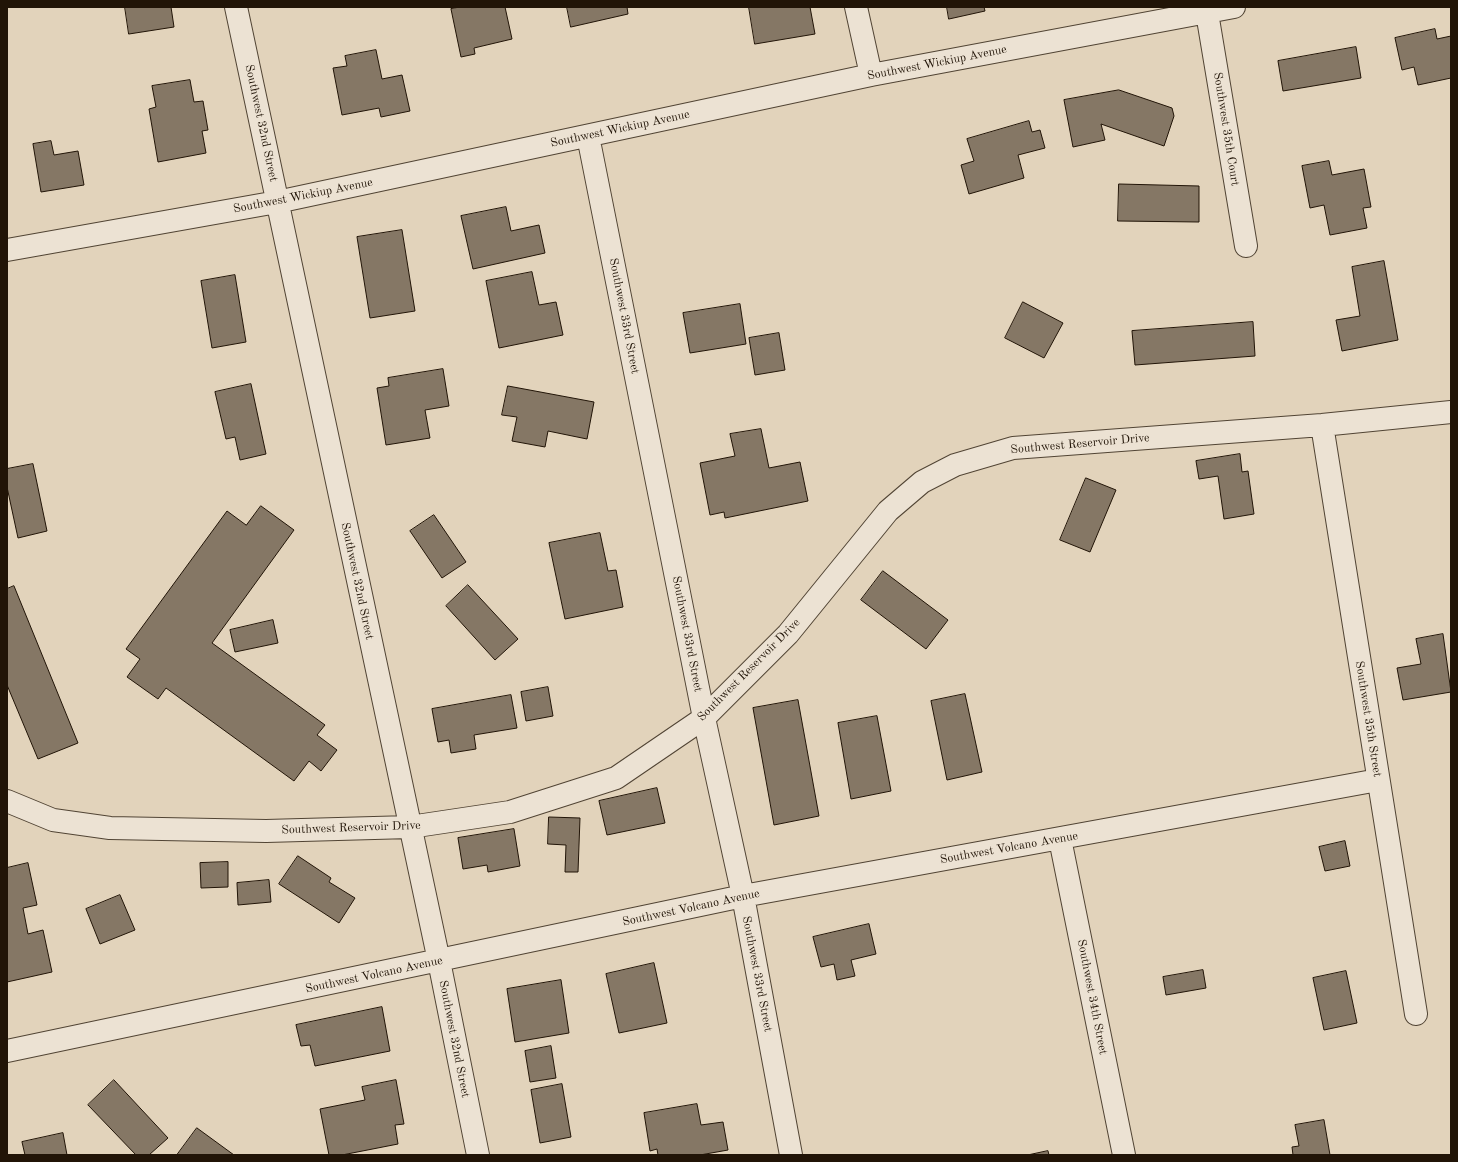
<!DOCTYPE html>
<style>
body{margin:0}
#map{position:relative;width:1458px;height:1162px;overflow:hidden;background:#e2d3bb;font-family:"Old Standard TT",serif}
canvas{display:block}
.frame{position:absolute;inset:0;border:8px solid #211407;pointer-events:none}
</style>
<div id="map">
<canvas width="1458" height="1162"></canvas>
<div class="frame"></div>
</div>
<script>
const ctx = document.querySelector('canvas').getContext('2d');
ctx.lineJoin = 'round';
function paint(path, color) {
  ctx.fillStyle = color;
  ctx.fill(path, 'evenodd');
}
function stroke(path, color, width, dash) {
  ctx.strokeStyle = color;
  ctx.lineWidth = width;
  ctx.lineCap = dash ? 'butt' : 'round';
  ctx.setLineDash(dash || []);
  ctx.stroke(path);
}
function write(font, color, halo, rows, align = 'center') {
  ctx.font = font + ' "Old Standard TT",serif';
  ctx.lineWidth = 4;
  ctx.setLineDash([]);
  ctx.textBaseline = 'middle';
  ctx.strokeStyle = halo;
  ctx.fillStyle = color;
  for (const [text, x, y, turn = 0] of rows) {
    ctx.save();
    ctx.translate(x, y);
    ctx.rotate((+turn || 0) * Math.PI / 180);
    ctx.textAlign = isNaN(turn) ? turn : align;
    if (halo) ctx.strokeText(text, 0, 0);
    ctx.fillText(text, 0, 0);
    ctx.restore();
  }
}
const building = new Path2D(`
 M 125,7 L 171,7 L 174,27 L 129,34 Z
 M 460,7 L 505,7 L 512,39 L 474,48 L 475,54 L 461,57 L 451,9 Z
 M 567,7 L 627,7 L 628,14 L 571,27 Z
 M 749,7 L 810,7 L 815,34 L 755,44 Z
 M 947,7 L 984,7 L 985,11 L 949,19 Z
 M 1435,29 L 1437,39 L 1451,36 L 1451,78 L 1418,85 L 1414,67 L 1402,70 L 1395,38 Z
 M 1356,47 L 1361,78 L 1283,91 L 1278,61 Z
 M 376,50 L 382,79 L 402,75 L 410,111 L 381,117 L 379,108 L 342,115 L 333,68 L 347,66 L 345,56 Z
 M 190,80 L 194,102 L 203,101 L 208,130 L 202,131 L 206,153 L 158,162 L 149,109 L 156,107 L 152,86 Z
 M 1119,90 L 1172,108 L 1174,116 L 1164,146 L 1101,124 L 1105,140 L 1073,147 L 1064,100 Z
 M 1029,121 L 1032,132 L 1040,130 L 1045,148 L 1018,155 L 1024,178 L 969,194 L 961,165 L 974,161 L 967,139 Z
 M 51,141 L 54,155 L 78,151 L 84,185 L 41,192 L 33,144 Z
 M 1329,161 L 1332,175 L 1364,169 L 1371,207 L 1363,208 L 1367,228 L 1330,235 L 1324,205 L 1310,208 L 1302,166 Z
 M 1119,184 L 1199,186 L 1199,222 L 1118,221 Z
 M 506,207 L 511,231 L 539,225 L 545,253 L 473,269 L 461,216 Z
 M 402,230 L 415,311 L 370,318 L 357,237 Z
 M 1384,261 L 1398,340 L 1342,351 L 1336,320 L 1360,316 L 1352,267 Z
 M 532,272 L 539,305 L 556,302 L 563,335 L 499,348 L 486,281 Z
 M 235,275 L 246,342 L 212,348 L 201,281 Z
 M 1023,302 L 1063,323 L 1044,358 L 1005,338 Z
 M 740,304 L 746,344 L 690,353 L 683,313 Z
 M 1253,322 L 1255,356 L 1135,365 L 1132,331 Z
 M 779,333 L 785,370 L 755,375 L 749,338 Z
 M 443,369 L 449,406 L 425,410 L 430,438 L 386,445 L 377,388 L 389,386 L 388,378 Z
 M 251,384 L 266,454 L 240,460 L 235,437 L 226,439 L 215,392 Z
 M 508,386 L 594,402 L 587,439 L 548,431 L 545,447 L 512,441 L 517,417 L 502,415 Z
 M 761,429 L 769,468 L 800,462 L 808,501 L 725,518 L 724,512 L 710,515 L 700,463 L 735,456 L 730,434 Z
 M 1240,454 L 1242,472 L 1248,471 L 1254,514 L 1224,519 L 1218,476 L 1199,479 L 1196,461 Z
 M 33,464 L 47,531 L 18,538 L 7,487 L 7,469 Z
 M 1086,478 L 1116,490 L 1090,552 L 1060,540 Z
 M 261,506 L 294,530 L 212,643 L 325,725 L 317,735 L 337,750 L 321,771 L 309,761 L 294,781 L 166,688 L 158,699 L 127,677 L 140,659 L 126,649 L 227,511 L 246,525 Z
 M 434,515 L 466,562 L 442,578 L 410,531 Z
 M 600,533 L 608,571 L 616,570 L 623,607 L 565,619 L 549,543 Z
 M 883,571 L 948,620 L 926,649 L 861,600 Z
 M 468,585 L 518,639 L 495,660 L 446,606 Z
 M 14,586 L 78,743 L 38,759 L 7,685 L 7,589 Z
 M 273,620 L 278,643 L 235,652 L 230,630 Z
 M 1443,634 L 1451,692 L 1403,700 L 1397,668 L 1421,664 L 1416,639 Z
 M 548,687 L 553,716 L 526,721 L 521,692 Z
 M 965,694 L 982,772 L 947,780 L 931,701 Z
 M 511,695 L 517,728 L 474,735 L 476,749 L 451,753 L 449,740 L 438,742 L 432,709 Z
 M 798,700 L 819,816 L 774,825 L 753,708 Z
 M 877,716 L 891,791 L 851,799 L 838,723 Z
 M 657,788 L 665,823 L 607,835 L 599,801 Z
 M 549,817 L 580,818 L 578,872 L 565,872 L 566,845 L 548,844 Z
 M 514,829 L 520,866 L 488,872 L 487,865 L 463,869 L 458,838 Z
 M 1345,841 L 1350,866 L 1325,871 L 1319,847 Z
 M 298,856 L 331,878 L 329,882 L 355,898 L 339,923 L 279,884 Z
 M 228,862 L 228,887 L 201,888 L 200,863 Z
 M 28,863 L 37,905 L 23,908 L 28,934 L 43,930 L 52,972 L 7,982 L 7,868 Z
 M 269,880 L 271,902 L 238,905 L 237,883 Z
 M 120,895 L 135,930 L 100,944 L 86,909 Z
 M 869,924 L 876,954 L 851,960 L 855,976 L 837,980 L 834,964 L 821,967 L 813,937 Z
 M 654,963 L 667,1023 L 619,1033 L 606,974 Z
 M 1203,970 L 1206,988 L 1166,995 L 1163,977 Z
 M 1346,971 L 1357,1023 L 1324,1030 L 1313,978 Z
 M 561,980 L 569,1033 L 515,1042 L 507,989 Z
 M 382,1007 L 390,1051 L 315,1066 L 310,1045 L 301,1046 L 296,1025 Z
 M 551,1046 L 556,1078 L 530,1082 L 525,1051 Z
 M 114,1080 L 168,1138 L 149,1155 L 136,1155 L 88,1105 Z
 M 396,1080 L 404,1124 L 395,1125 L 398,1144 L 342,1155 L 329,1155 L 320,1109 L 365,1100 L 362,1087 Z
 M 562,1084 L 571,1137 L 540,1143 L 531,1090 Z
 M 697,1104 L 701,1125 L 723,1122 L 728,1150 L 700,1155 L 658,1155 L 657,1149 L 650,1151 L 644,1113 Z
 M 1324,1120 L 1330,1155 L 1293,1155 L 1292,1147 L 1299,1146 L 1295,1125 Z
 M 197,1128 L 234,1155 L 177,1155 Z
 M 63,1133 L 67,1155 L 25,1155 L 22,1142 Z
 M 1048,1151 L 1049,1155 L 1028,1155 Z`);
paint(building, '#857765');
stroke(building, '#211407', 1);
const minor = new Path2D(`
 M 236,7 L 439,961 L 478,1155
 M 856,7 L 871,75
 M 1206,7 L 1246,246
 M 588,136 L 704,718 L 743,896 L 791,1155
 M 7,250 L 277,202 L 871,75 L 1234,7
 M 1322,425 L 1416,1014
 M 7,801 L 53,820 L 110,828 L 266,831 L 410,827 L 510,812 L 616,778 L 704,718 L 788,634 L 888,511 L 922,482 L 955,465 L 1013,448 L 1322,425 L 1451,412
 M 1060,839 L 1124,1155
 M 7,1051 L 743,896 L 1378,780`);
stroke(minor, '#514434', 24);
stroke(minor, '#ece2d3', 22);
write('12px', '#211407', '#ece2d3', [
 ["Southwest Wickiup Avenue",937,63,-11],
 ["Southwest 32nd Street",261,123,78],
 ["Southwest Wickiup Avenue",620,129,-12],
 ["Southwest 35th Court",1226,129,81],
 ["Southwest Wickiup Avenue",303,196,-11],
 ["Southwest 33rd Street",624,316,79],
 ["Southwest Reservoir Drive",1080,444,-5],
 ["Southwest 32nd Street",357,581,78],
 ["Southwest 33rd Street",687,634,79],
 ["Southwest Reservoir Drive",749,670,-45],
 ["Southwest 35th Street",1368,719,81],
 ["Southwest Reservoir Drive",351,828,-2],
 ["Southwest Volcano Avenue",1009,848,-10],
 ["Southwest Volcano Avenue",691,908,-12],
 ["Southwest 33rd Street",757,974,79],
 ["Southwest Volcano Avenue",374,975,-12],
 ["Southwest 34th Street",1092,997,79],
 ["Southwest 32nd Street",454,1039,79]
]);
</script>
